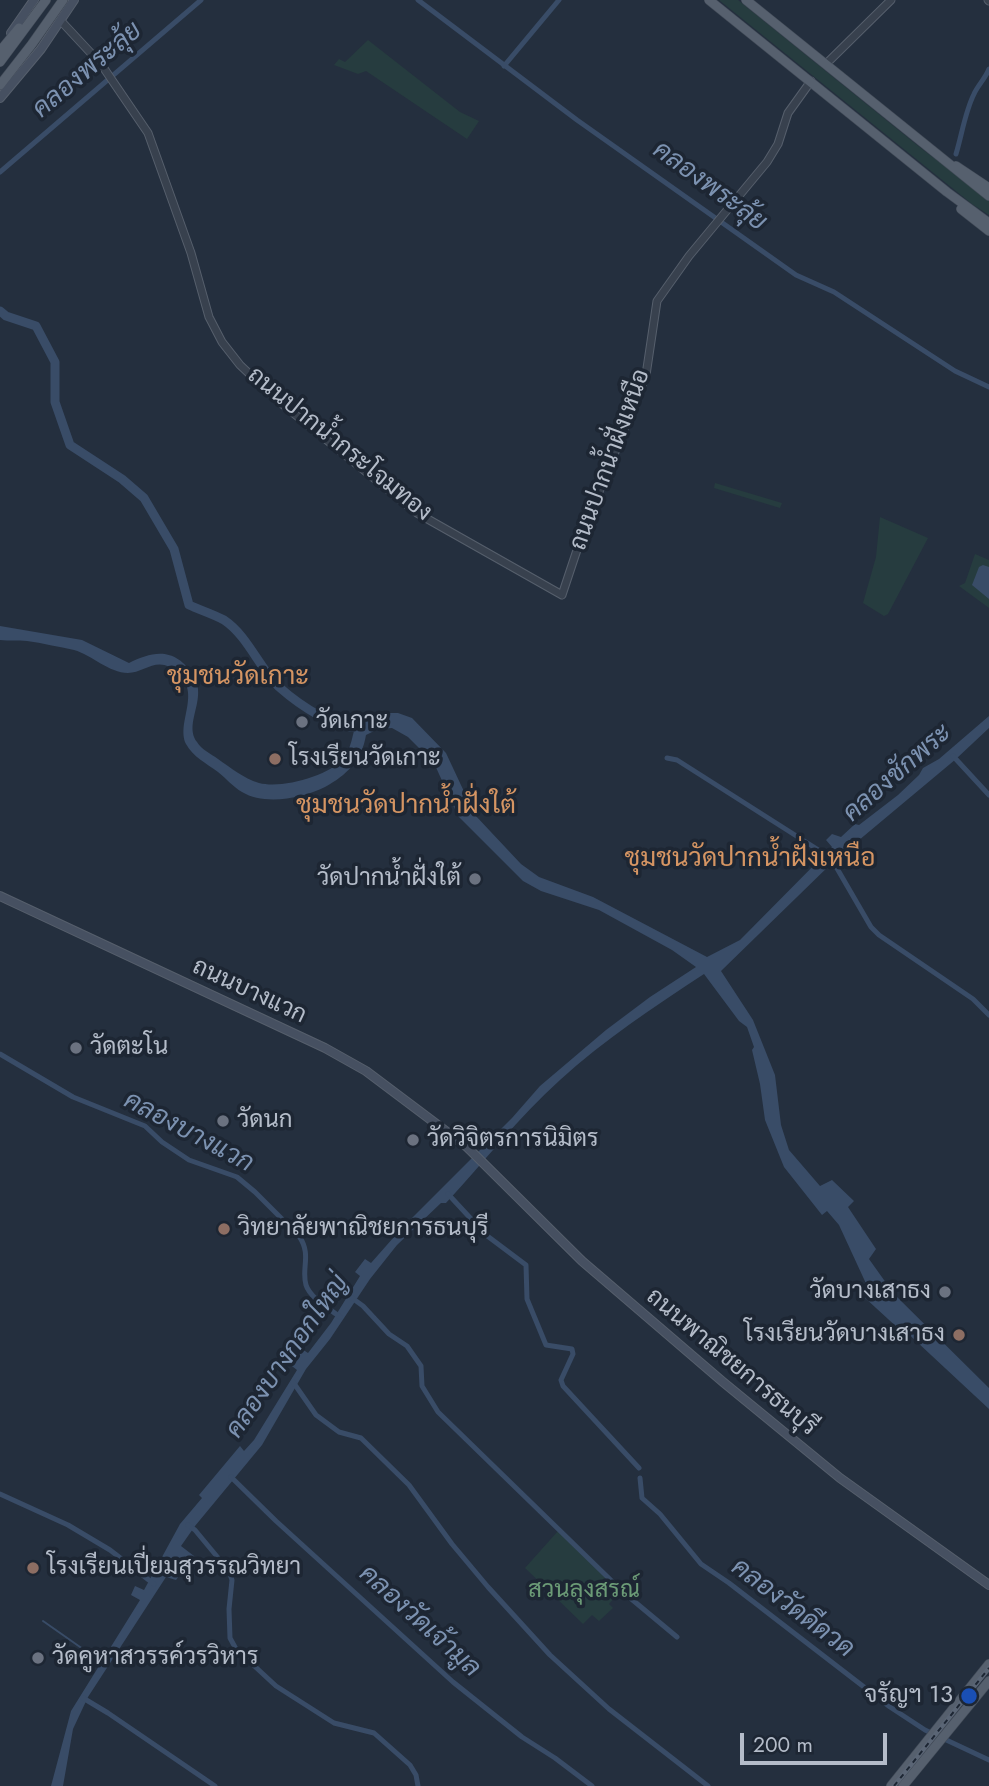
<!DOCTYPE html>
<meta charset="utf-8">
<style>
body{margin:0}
#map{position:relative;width:989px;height:1786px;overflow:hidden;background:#242f3e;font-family:Jost,sans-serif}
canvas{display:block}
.scale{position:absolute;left:740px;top:1733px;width:147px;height:32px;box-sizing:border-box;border:4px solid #b4bcc9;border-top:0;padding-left:9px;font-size:21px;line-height:24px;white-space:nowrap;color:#b4bcc9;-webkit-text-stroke:5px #1d2633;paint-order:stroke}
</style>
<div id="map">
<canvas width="989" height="1786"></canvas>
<div class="scale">200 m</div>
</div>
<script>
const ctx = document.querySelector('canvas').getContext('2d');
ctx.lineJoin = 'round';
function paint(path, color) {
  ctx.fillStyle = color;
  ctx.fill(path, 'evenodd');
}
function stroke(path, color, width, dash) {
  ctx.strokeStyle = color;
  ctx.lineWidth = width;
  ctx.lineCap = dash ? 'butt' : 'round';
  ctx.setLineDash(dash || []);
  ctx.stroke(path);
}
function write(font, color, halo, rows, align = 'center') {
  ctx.font = font + ' Jost,Sarabun,sans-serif';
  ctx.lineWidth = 7;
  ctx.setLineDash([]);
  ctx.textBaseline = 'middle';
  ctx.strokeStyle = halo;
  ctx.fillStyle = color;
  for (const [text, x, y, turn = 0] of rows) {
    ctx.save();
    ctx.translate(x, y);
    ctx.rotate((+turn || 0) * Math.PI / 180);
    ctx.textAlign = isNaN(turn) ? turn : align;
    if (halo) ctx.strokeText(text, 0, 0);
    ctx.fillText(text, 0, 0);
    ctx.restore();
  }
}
paint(new Path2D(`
 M 719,0 L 738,0 L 922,149 L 989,199 L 989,215 L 972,204 Z
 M 368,40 L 460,112 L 479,121 L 467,139 L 366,71 L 358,74 L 334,65 L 339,59 L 345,62 Z
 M 715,483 L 782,503 L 780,508 L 714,488 Z
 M 880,517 L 928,538 L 888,614 L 884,616 L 863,603 L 876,557 Z
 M 975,554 L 989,560 L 989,608 L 959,586 L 965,583 Z
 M 558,1531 L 615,1586 L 611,1591 L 616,1596 L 609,1604 L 613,1608 L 599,1621 L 592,1615 L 583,1624 L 525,1568 Z`), '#263c3f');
paint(new Path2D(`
 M 983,565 L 989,567 L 989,599 L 972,585 L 979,567 Z
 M 0,626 L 82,640 L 129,663 C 148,654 166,648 183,663 C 217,692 181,720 197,742 C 201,749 211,754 218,759 C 231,768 243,778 259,783 C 282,789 329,776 344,758 C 351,749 353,733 356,723 L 383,713 L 398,713 L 412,718 L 446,753 L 475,815 L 521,864 L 539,877 L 593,897 L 707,957 L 740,940 L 832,847 L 826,840 L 832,834 L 841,837 L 855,824 L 859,825 L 898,795 L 919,775 L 923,768 L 939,759 L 989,716 L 989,728 L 956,759 L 834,861 L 721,971 L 753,1020 L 775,1075 L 781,1125 L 789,1150 L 820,1186 L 832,1180 L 854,1201 L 848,1207 L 876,1249 L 869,1259 L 894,1294 L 989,1388 L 989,1409 L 902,1328 L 900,1330 L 864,1297 L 869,1290 L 839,1225 L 827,1211 L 822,1215 L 784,1167 L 765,1120 L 760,1084 L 752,1050 L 754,1047 L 747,1027 L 739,1021 L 704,974 C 654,1007 605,1039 560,1080 C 519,1117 484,1162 446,1203 L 441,1203 L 397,1245 L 370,1279 L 330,1339 L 306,1369 L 262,1445 L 195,1526 L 181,1546 L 194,1556 L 176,1580 L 166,1577 L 88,1697 L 73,1729 L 63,1786 L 51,1786 L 71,1711 L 140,1600 L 131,1595 L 135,1586 L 144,1590 L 180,1524 L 202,1498 L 199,1495 L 240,1446 L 244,1451 L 254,1440 L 297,1370 L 288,1363 L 299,1347 L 308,1353 L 331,1323 L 360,1276 L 355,1272 L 365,1259 L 371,1263 L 401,1229 L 512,1118 L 540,1086 L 606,1030 L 650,997 L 696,967 L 672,950 L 599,910 L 541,891 L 523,881 L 458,816 L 434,763 L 408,737 L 392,728 L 378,729 L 366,735 C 362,760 347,775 325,787 C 303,798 265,806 242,792 C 233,787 226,778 218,772 C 206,763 193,757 186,744 C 175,720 207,688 169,667 C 155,659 142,673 128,673 C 109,673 92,655 74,650 C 59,647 42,643 27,641 C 18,640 9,641 0,640 Z`), '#394c67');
stroke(new Path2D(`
 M 43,1621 L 100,1661`), '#394c67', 2);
stroke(new Path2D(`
 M 418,0 L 577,120 L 796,275 L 834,292 L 955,371 L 989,387
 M 504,66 L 559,0
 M 956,154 C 962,134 965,112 974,94 C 978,85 985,79 989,69
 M 0,172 L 201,0
 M 953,756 L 989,795
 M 667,758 L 677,760 L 831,858 L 871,927 L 879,935 L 973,999 L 989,1015
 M 0,1054 L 73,1097 L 145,1126 L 162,1142 L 189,1160 L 237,1177 L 255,1192 L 299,1236 C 312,1255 301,1268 306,1285 C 310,1298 330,1309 340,1317
 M 448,1194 L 486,1235 L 526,1265 L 527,1299 L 546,1345 L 572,1349 L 573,1354 L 561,1380 L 563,1386 L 639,1468
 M 352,1298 L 363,1306 L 389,1334 L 407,1346 L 421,1366 L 422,1386 L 438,1412 L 623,1592 L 677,1637
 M 293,1382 L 316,1415 L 339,1432 L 361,1438 L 409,1485 L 452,1544 L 488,1587 L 550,1655 L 609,1709 L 708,1786
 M 231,1477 L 276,1521 L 453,1682 L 522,1737 L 555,1758 L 592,1786
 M 640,1478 L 642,1498 L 660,1514 L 701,1564 L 729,1583 L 890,1707 L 925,1730 L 989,1760
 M 0,1494 L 68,1525 L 110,1550 L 154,1584
 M 188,1525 L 195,1530 L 229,1571 L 232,1580 L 229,1609 L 230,1638 L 236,1649 L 276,1686 L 334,1723 L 374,1733 L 410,1765 L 416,1775 L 418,1786
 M 83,1698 L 108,1713 L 215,1786`), '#394c67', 5);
stroke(new Path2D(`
 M 0,311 L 6,316 L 36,326 L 55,362 L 55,402 L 70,445 L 122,479 L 144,498 L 174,549 L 189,605 C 200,610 213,614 224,620 C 248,636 259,668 279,687 C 297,703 341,735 365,726`), '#394c67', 9);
const tertiary = new Path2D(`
 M 988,0 L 989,1
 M 61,21 L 101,64 L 148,133 L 191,253 L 209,317 L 222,342 L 240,365 L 276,399 L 417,513 L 562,595 L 584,529 L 646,375 L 657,301 L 689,256 L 767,162 L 778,144 L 788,113 L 811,81
 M 826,64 L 891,0`);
const secondary = new Path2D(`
 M 11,33 L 34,0
 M 0,98 L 41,49 L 74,0
 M 0,896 L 325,1048 L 366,1071 L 467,1147 L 582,1261 L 723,1382 L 840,1478 L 989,1585`);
const primary = new Path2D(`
 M 709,0 L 947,192 L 989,223
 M 746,0 L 989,196
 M 0,51 L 19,28
 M 0,62 L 46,0
 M 0,85 L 32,44 L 63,0
 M 956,166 L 989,188
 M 961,209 L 989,231
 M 891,1786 L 989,1664
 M 903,1786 L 989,1681`);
stroke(tertiary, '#565f6c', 9);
stroke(secondary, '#565f6c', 10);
stroke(primary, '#414a57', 10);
stroke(tertiary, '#38414e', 7);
stroke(secondary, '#465061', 8);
stroke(primary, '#56606e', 9);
const rail = new Path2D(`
 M 894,1786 L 989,1668`);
stroke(rail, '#5a6575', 4.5);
stroke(rail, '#1d2633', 2, [5]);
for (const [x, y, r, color] of [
 [302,722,7,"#6b7280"],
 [275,759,7,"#8d6e63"],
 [475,879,7,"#6b7280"],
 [76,1048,7,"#6b7280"],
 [223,1121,7,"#6b7280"],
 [413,1140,7,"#6b7280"],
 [224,1229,7,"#8d6e63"],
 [945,1292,7,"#6b7280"],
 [959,1335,7,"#8d6e63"],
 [33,1568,7,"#8d6e63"],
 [38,1658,7,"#6b7280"],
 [969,1696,9,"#1a4fb4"]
]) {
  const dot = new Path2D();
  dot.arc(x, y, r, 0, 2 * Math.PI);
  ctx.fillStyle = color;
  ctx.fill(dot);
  stroke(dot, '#1d2633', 2.5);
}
write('24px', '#b4bcc9', '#1d2633', [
 ["ถนนปากน้ำกระโจมทอง",339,445,39],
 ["ถนนปากน้ำฝั่งเหนือ",611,460,-70],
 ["ถนนบางแวก",249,992,25],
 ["ถนนพาณิชยการธนบุรี",731,1363,40]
]);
write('24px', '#b4bcc9', '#1d2633', [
 ["วัดเกาะ",316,722],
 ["โรงเรียนวัดเกาะ",289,759],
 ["วัดปากน้ำฝั่งใต้",461,879,"right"],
 ["วัดตะโน",90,1048],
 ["วัดนก",237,1121],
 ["วัดวิจิตรการนิมิตร",427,1140],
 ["วิทยาลัยพาณิชยการธนบุรี",238,1229],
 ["วัดบางเสาธง",931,1292,"right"],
 ["โรงเรียนวัดบางเสาธง",945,1335,"right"],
 ["โรงเรียนเปี่ยมสุวรรณวิทยา",47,1568],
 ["วัดคูหาสวรรค์วรวิหาร",52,1658],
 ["จรัญฯ 13",953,1696,"right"]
], 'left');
write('24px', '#6b9a76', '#1d2633', [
 ["สวนลุงสรณ์",584,1591]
]);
write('italic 26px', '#7c92b1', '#1d2633', [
 ["คลองพระลุ้ย",88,71,-40],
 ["คลองพระลุ้ย",709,187,36],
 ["คลองชักพระ",898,774,-41],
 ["คลองบางแวก",188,1133,28],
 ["คลองบางกอกใหญ่",288,1357,-55],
 ["คลองวัดดีดวด",792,1609,37],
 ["คลองวัดเจ้ามูล",419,1622,42]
]);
write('26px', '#d59563', '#1d2633', [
 ["ชุมชนวัดเกาะ",238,678],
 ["ชุมชนวัดปากน้ำฝั่งใต้",406,807],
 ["ชุมชนวัดปากน้ำฝั่งเหนือ",750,860]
]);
</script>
